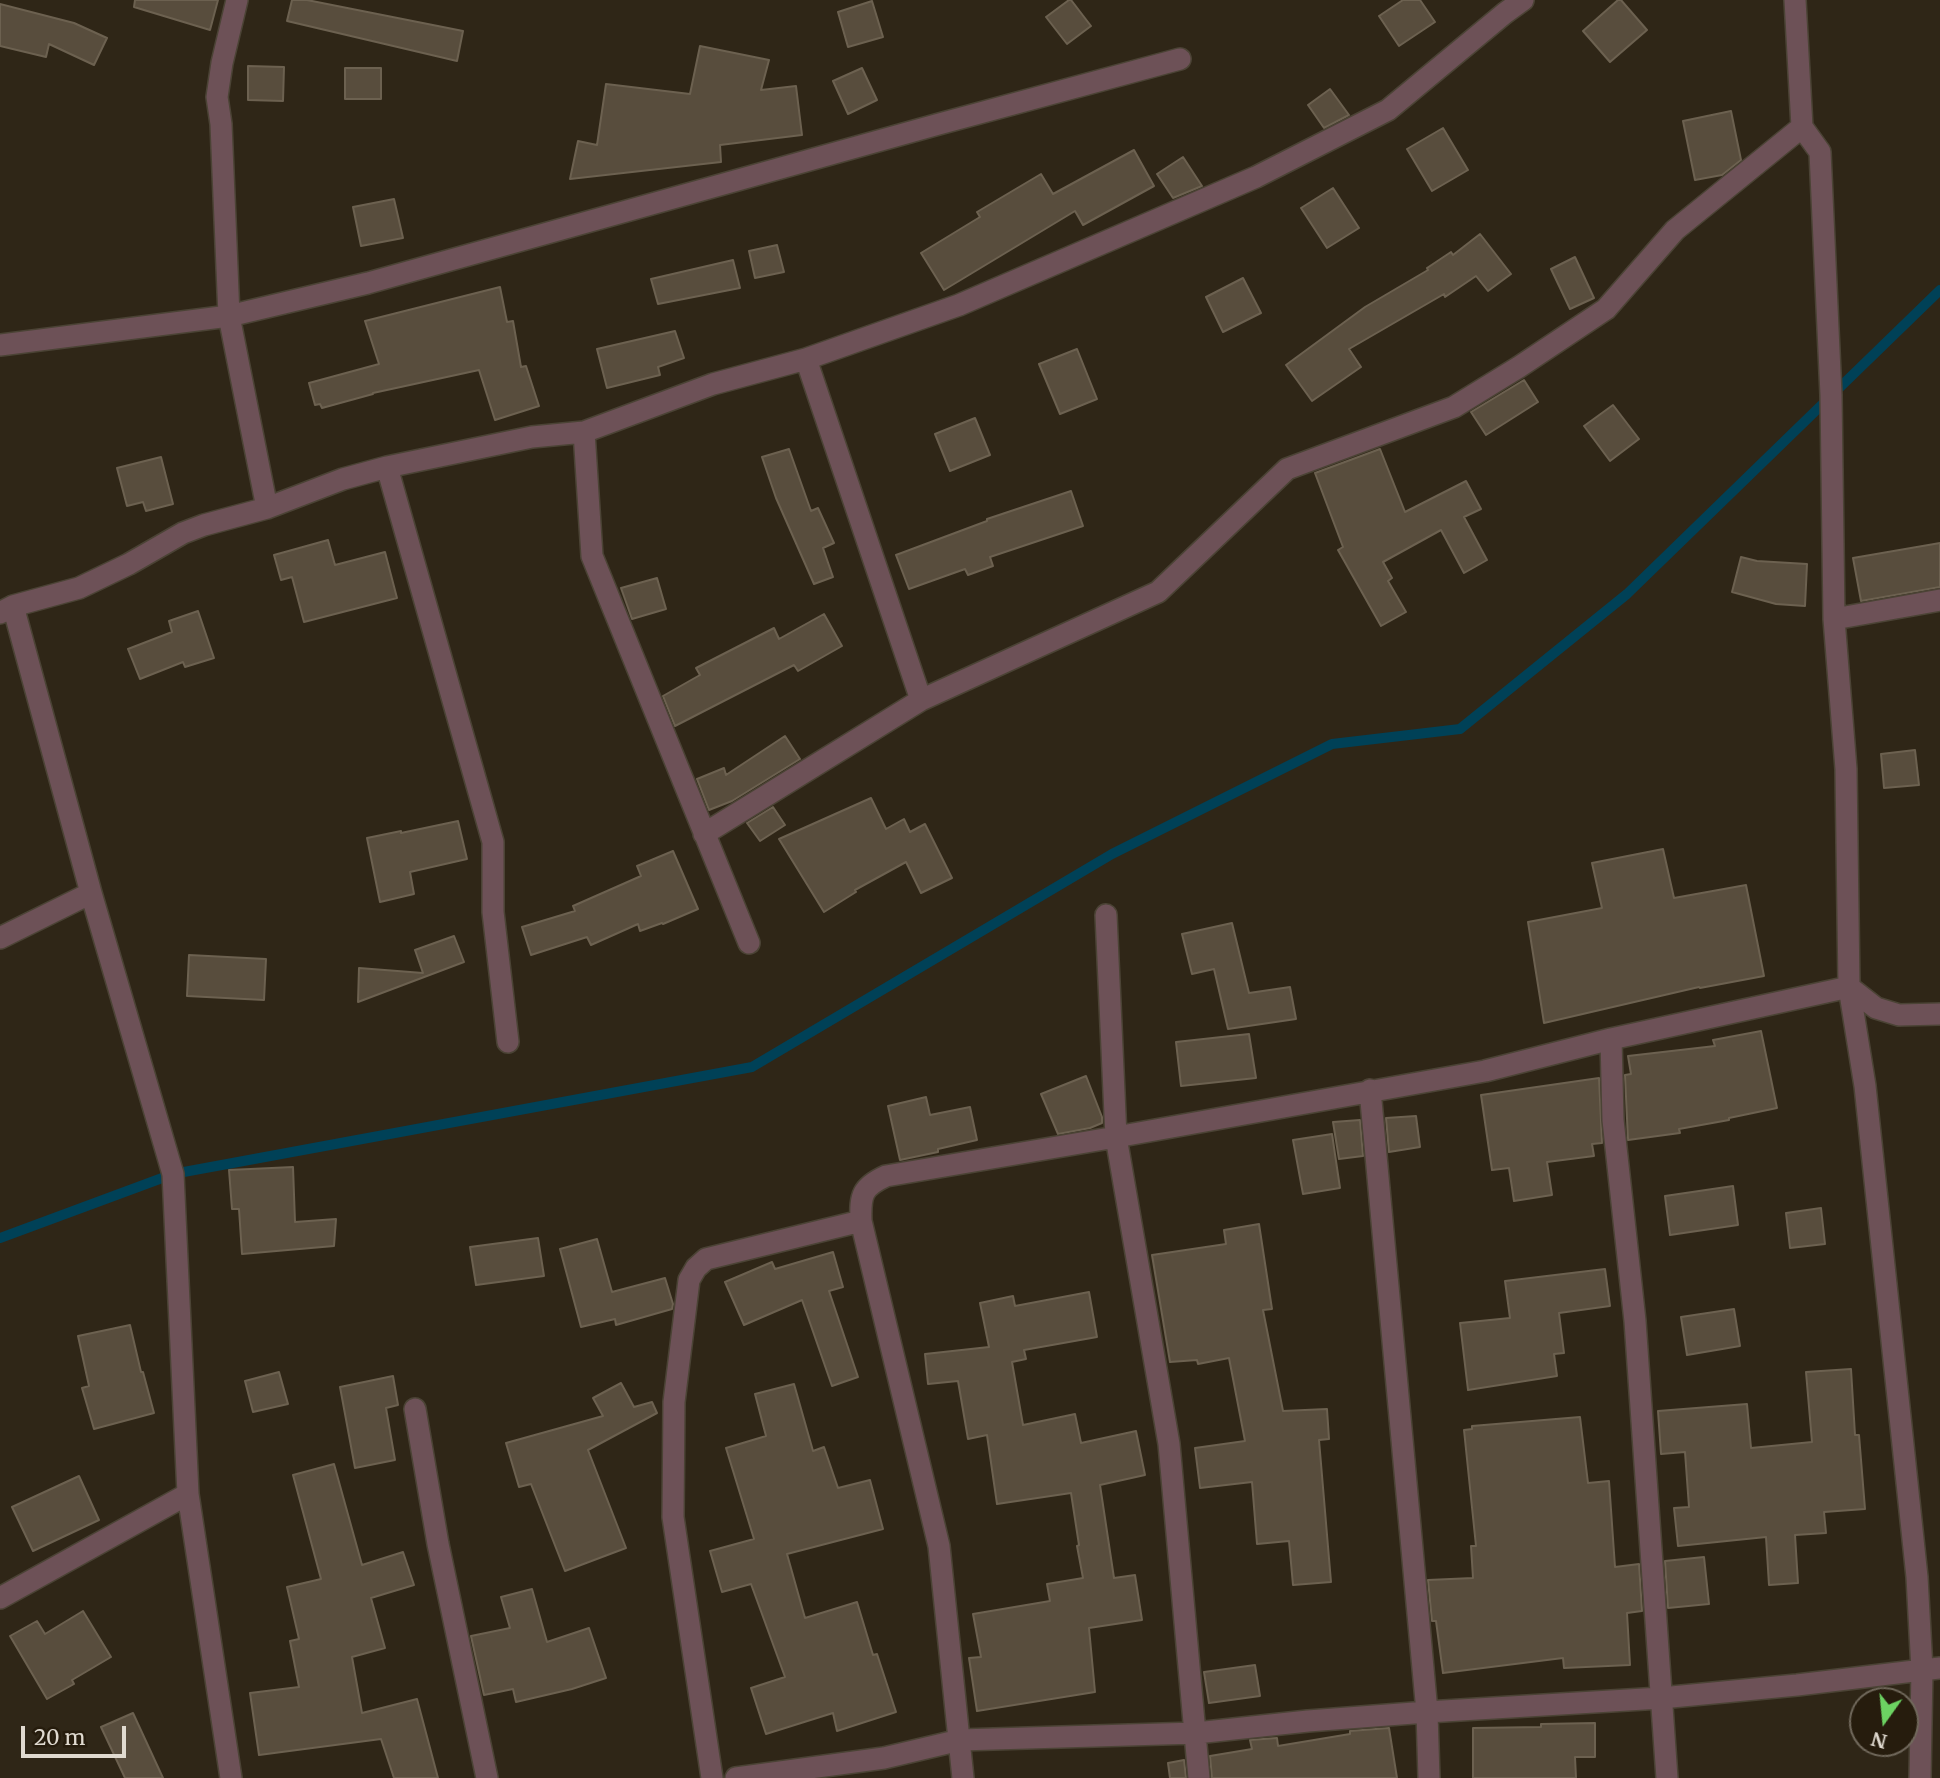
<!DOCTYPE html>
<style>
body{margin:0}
#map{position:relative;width:1940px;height:1778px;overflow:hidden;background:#2f2617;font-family:Merriweather,serif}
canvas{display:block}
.north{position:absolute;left:1849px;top:1687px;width:70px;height:70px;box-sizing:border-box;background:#261c0d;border:2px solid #70685b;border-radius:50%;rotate:195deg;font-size:19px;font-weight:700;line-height:28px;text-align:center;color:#e0dad0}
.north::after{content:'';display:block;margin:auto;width:24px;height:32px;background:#6cd362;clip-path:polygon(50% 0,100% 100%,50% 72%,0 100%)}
.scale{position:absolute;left:21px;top:1726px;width:105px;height:32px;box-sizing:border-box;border:4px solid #e0dad0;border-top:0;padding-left:9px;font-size:21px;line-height:24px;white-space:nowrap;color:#e0dad0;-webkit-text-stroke:5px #261c0d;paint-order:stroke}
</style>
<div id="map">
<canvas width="1940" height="1778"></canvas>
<div class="north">N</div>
<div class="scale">20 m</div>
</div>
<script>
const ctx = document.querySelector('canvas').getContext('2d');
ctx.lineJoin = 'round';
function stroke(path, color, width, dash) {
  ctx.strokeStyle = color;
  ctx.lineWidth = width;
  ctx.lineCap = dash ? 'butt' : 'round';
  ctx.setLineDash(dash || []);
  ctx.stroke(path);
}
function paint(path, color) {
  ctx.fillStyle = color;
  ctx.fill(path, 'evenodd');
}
stroke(new Path2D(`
 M 0,1238 L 173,1174 L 752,1067 L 1112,854 L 1332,744 L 1460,729 L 1627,594 L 1940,290`), '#004157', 10);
const building = new Path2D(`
 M 135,0 L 218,0 L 210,30 L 134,7 Z
 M 292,0 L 307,0 L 463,31 L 457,61 L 287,21 Z
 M 1069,0 L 1071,0 L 1091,26 L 1067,44 L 1046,17 Z
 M 1403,0 L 1420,0 L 1435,22 L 1399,46 L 1379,16 Z
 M 1618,0 L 1621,0 L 1647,30 L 1610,62 L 1583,31 Z
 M 872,1 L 883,37 L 848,47 L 838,12 Z
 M 0,4 L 74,23 L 107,38 L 94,65 L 49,44 L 46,57 L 0,46 Z
 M 700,46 L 769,60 L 761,90 L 796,86 L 802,135 L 720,145 L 721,162 L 570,179 L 578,141 L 597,145 L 606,84 L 690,94 Z
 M 248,66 L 284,67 L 283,101 L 248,100 Z
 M 345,68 L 381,68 L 381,99 L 345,99 Z
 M 862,68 L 877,100 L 848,114 L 833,81 Z
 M 1330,89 L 1349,115 L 1324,128 L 1308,105 Z
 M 1731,111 L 1741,160 L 1722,175 L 1695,180 L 1683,121 Z
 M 1443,128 L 1468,170 L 1432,191 L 1407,149 Z
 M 1134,150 L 1154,186 L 1083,225 L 1075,211 L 944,290 L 921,253 L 980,217 L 977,212 L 1041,174 L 1053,194 Z
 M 1183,157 L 1202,186 L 1173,198 L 1157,174 Z
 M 1333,188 L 1359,228 L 1327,248 L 1301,208 Z
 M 394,199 L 403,238 L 361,246 L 353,207 Z
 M 1480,234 L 1511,274 L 1488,291 L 1476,276 L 1445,297 L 1444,294 L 1349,349 L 1361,367 L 1312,401 L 1286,365 L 1365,307 L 1428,270 L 1427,268 L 1451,252 L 1453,255 Z
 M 777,245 L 784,272 L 755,278 L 749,251 Z
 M 1575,257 L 1594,298 L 1570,309 L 1551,269 Z
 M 733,260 L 740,288 L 658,304 L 651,279 Z
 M 1243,278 L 1261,313 L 1223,332 L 1206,297 Z
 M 500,287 L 507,322 L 513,321 L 521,367 L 526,366 L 539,406 L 495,420 L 479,370 L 373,393 L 373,394 L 322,408 L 320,404 L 315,405 L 309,383 L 379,364 L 365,321 Z
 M 675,331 L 684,358 L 658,367 L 660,375 L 607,388 L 597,349 Z
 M 1077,349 L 1097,399 L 1060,414 L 1039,364 Z
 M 1524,380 L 1538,402 L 1486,435 L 1471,412 Z
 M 1613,405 L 1639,439 L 1610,461 L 1584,426 Z
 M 975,418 L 990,455 L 950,471 L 935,434 Z
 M 789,449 L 811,511 L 818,508 L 834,543 L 823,548 L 833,577 L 814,584 L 776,498 L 762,457 Z
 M 1380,449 L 1405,512 L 1466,481 L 1481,509 L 1464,517 L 1487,560 L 1464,573 L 1441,530 L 1383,562 L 1392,578 L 1388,581 L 1406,612 L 1381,626 L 1338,550 L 1343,547 L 1315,473 Z
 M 161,457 L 173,504 L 146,511 L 143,502 L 127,506 L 117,468 Z
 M 1071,491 L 1083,526 L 990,557 L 993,566 L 968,575 L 965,569 L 909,589 L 896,555 L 987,521 L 987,519 Z
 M 328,540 L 335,565 L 385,552 L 397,598 L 304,622 L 292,577 L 281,580 L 274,555 Z
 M 1940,543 L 1940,587 L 1861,601 L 1853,558 Z
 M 1741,557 L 1757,561 L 1807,564 L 1805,606 L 1776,604 L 1732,592 Z
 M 657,578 L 666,609 L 632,619 L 621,588 Z
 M 198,611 L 214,658 L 185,667 L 183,662 L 140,679 L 128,649 L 172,632 L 169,621 Z
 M 824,614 L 842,646 L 798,671 L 794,665 L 675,726 L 663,696 L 700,675 L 696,668 L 774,628 L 779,639 Z
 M 785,736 L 800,759 L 732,801 L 709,810 L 697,779 L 724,768 L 726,775 Z
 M 1915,750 L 1919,785 L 1884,788 L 1881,754 Z
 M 871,798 L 886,829 L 904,819 L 910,832 L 925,824 L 952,878 L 921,893 L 906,862 L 855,890 L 856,892 L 824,912 L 779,839 Z
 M 773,807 L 785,825 L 760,841 L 747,823 Z
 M 458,821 L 467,859 L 410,872 L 414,894 L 380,902 L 367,838 L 401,831 L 401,833 Z
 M 1663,849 L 1674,898 L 1746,885 L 1764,976 L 1700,988 L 1699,987 L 1544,1023 L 1528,922 L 1602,908 L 1592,863 Z
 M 673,851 L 698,909 L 663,924 L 662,923 L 640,931 L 638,924 L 591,945 L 587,937 L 531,955 L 522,927 L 575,911 L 573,906 L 641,876 L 637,866 Z
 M 1232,923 L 1249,993 L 1290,987 L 1296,1019 L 1228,1029 L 1214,969 L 1192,974 L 1182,934 Z
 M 454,936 L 464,962 L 358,1002 L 359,968 L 423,973 L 415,950 Z
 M 189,955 L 266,959 L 264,1000 L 187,996 Z
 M 1761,1031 L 1777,1108 L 1729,1118 L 1729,1120 L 1679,1129 L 1680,1133 L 1628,1140 L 1625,1075 L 1631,1074 L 1628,1056 L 1715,1046 L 1713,1040 Z
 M 1249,1034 L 1256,1078 L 1181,1086 L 1176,1042 Z
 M 1086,1076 L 1102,1117 L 1102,1123 L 1090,1128 L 1058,1134 L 1041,1094 Z
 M 1599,1078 L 1602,1143 L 1592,1144 L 1594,1156 L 1547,1162 L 1552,1195 L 1514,1201 L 1509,1168 L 1492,1170 L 1481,1095 Z
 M 926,1097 L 930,1115 L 970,1107 L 977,1140 L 938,1149 L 938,1152 L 900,1160 L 888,1106 Z
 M 1416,1116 L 1420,1147 L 1389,1152 L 1386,1118 Z
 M 1360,1120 L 1363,1156 L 1339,1159 L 1333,1122 Z
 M 1332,1134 L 1340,1188 L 1303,1194 L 1293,1140 Z
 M 293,1167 L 295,1222 L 336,1219 L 334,1246 L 242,1254 L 239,1209 L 232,1209 L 229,1170 Z
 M 1733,1186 L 1738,1225 L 1670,1235 L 1665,1196 Z
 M 1821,1208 L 1825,1244 L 1790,1248 L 1786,1213 Z
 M 1259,1224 L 1272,1309 L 1263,1310 L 1283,1411 L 1327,1409 L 1329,1439 L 1319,1440 L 1331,1582 L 1293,1585 L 1289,1541 L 1257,1544 L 1252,1482 L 1200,1488 L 1195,1448 L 1245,1441 L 1229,1358 L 1198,1364 L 1197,1360 L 1170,1362 L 1152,1255 L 1226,1244 L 1224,1230 Z
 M 538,1238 L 544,1276 L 476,1285 L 470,1247 Z
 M 597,1239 L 612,1292 L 665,1278 L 673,1304 L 672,1309 L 616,1325 L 615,1319 L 581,1327 L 560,1249 Z
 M 833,1252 L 843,1287 L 829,1291 L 858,1377 L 832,1386 L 802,1300 L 744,1325 L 725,1282 L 772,1262 L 775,1269 Z
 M 1605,1269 L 1610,1306 L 1559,1313 L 1564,1353 L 1554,1354 L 1557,1376 L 1468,1390 L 1460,1323 L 1510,1318 L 1505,1281 Z
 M 1089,1292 L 1097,1337 L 1024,1350 L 1026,1359 L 1012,1362 L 1023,1425 L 1075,1414 L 1081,1443 L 1136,1431 L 1145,1475 L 1100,1485 L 1114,1578 L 1135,1575 L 1142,1620 L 1089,1628 L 1095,1692 L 977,1711 L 969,1658 L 981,1657 L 973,1614 L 1050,1601 L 1047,1584 L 1083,1578 L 1077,1546 L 1079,1545 L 1071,1493 L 997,1504 L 987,1435 L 968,1439 L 958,1381 L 928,1384 L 925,1354 L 989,1347 L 980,1303 L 1013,1296 L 1015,1306 Z
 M 1734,1309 L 1740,1346 L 1687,1355 L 1681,1317 Z
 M 130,1325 L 141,1372 L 143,1372 L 154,1413 L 94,1429 L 82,1388 L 89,1386 L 78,1336 Z
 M 1851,1369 L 1855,1435 L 1859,1435 L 1865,1509 L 1824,1512 L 1826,1533 L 1795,1535 L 1798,1583 L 1769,1585 L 1766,1537 L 1678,1546 L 1674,1508 L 1689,1507 L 1685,1452 L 1661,1454 L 1658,1411 L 1747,1404 L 1751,1448 L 1812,1442 L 1806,1372 Z
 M 279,1372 L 288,1404 L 253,1412 L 245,1381 Z
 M 393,1376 L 398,1405 L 386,1408 L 395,1460 L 355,1468 L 340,1387 Z
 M 621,1383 L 634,1407 L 652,1402 L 657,1413 L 588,1450 L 626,1548 L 565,1571 L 531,1484 L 519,1487 L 506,1443 L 603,1416 L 593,1398 Z
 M 794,1384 L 813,1451 L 824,1447 L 838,1488 L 870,1480 L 883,1529 L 787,1554 L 805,1618 L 857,1602 L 873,1655 L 877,1654 L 896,1712 L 837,1731 L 833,1713 L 766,1734 L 751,1688 L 785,1677 L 751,1584 L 722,1592 L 710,1551 L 754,1539 L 726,1448 L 766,1436 L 755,1394 Z
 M 1580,1417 L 1588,1483 L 1609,1481 L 1615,1567 L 1639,1564 L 1642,1611 L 1627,1613 L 1630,1665 L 1564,1668 L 1563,1658 L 1443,1673 L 1436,1621 L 1432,1621 L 1428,1580 L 1473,1578 L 1471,1546 L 1476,1546 L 1464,1430 L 1472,1429 L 1472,1426 Z
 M 334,1464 L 362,1565 L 403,1552 L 414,1585 L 371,1598 L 385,1648 L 352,1657 L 362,1713 L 417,1699 L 438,1778 L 394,1778 L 381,1739 L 259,1755 L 250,1693 L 299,1687 L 290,1641 L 299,1639 L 287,1587 L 321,1579 L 293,1475 Z
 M 79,1476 L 99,1520 L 33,1551 L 12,1507 Z
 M 1704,1557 L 1709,1604 L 1668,1608 L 1665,1561 Z
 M 532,1589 L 547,1642 L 589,1628 L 606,1678 L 572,1689 L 516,1702 L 513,1689 L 484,1695 L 471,1636 L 510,1628 L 501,1597 Z
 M 83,1611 L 111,1657 L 72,1680 L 74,1684 L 47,1699 L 10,1636 L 37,1621 L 45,1634 Z
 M 1255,1665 L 1260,1696 L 1209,1703 L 1204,1672 Z
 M 133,1713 L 163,1778 L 125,1778 L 101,1727 Z
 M 1595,1723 L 1595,1757 L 1575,1757 L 1576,1778 L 1473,1778 L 1473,1728 L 1541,1727 L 1541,1724 Z
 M 1389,1728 L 1397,1778 L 1212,1778 L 1210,1756 L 1252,1749 L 1250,1740 L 1277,1738 L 1278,1746 L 1350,1734 L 1350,1731 Z
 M 1184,1760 L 1186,1778 L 1170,1778 L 1168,1763 Z`);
paint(building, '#584d3d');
stroke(building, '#6c6150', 2);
const street = new Path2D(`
 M 237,0 L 222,63 L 217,97 L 221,124 L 229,316 L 267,508
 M 1795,0 L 1802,127 L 1820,152 L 1831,395 L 1834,619 L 1846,769 L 1849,987 L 1865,1086 L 1917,1577 L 1922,1670 L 1920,1778
 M 0,345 L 229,316 L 368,283 L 939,124 L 1180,59
 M 806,359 L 921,700
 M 584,432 L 592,556 L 749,943
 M 387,467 L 493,842 L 493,912 L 508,1042
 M 13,606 L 91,893 L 173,1174 L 188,1494 L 231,1778
 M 0,613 L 13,606 L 79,588 L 129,564 L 183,533 L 204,525 L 267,508 L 343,479 L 387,467 L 532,437 L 584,432 L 713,384 L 806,359 L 959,305 L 1256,177 L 1388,110 L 1505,13 L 1523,0
 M 1834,619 L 1940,600
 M 704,834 L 921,700 L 1158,592 L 1287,469 L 1454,407 L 1519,367 L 1606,309 L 1675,230 L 1802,127
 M 1106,915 L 1116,1137 L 1169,1444 L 1199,1778
 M 0,938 L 91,893
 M 1611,1039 L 1613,1120 L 1635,1321 L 1667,1778
 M 1370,1090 L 1427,1712 L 1429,1778
 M 415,1409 L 438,1544 L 487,1778
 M 0,1598 L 188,1494
 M 712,1778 L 673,1517 L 674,1402 L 689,1280 L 696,1268 L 706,1259 L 861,1221
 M 736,1778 L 884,1758 L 960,1740 L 1196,1733 L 1308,1721 L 1427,1712 L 1661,1698 L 1797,1685 L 1940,1668
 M 963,1778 L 939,1546 L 861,1221 C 860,1195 862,1187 886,1176 L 1116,1137 L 1485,1071 L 1611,1039 L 1849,987 L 1876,1008 L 1899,1015 L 1940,1014`);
stroke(street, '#4b4335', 24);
stroke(street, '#6d5157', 21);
</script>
